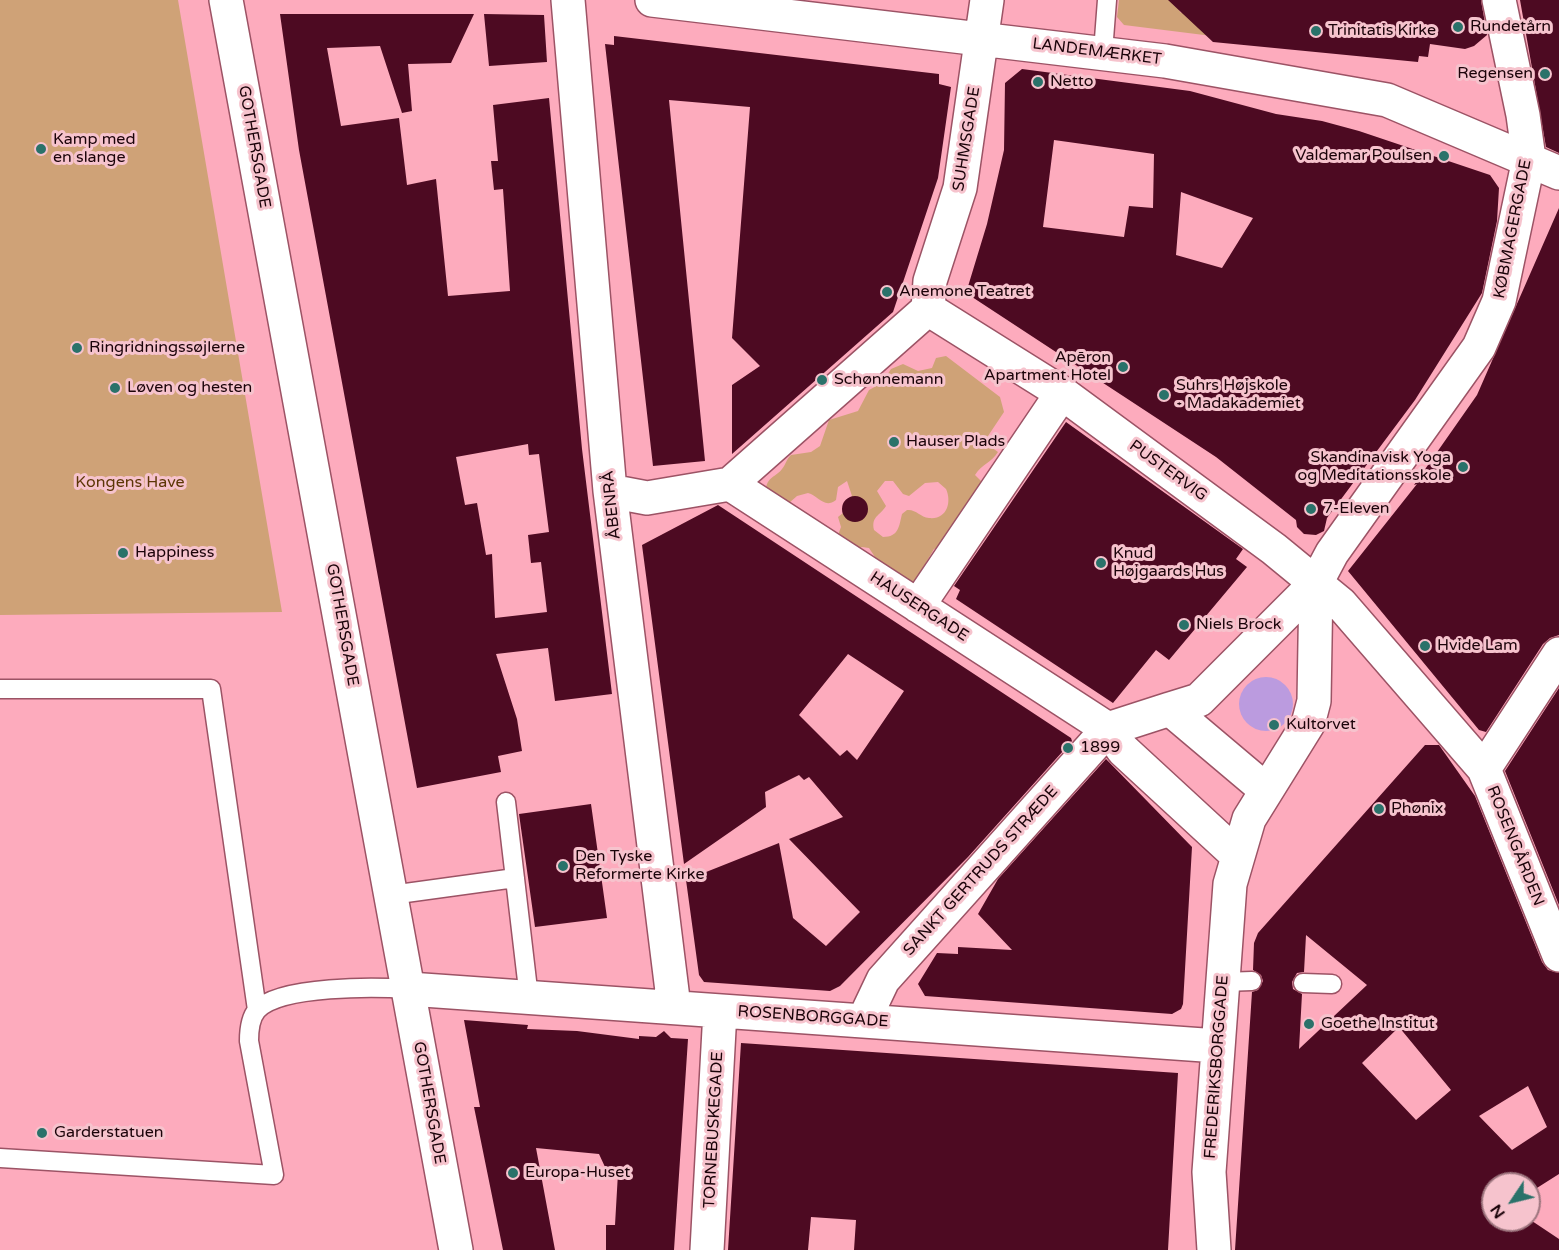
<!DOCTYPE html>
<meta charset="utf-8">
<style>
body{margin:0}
#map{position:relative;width:1559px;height:1250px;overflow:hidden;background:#fdabbd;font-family:"Varela Round",sans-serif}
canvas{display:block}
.north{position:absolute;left:1481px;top:1172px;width:60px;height:60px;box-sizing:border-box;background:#f6c3cd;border:2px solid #9e767f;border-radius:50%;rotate:235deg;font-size:16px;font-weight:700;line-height:24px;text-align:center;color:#1b0309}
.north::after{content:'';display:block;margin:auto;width:21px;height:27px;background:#2a726a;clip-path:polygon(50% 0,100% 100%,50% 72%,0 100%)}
</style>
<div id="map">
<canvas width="1559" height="1250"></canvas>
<div class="north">N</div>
</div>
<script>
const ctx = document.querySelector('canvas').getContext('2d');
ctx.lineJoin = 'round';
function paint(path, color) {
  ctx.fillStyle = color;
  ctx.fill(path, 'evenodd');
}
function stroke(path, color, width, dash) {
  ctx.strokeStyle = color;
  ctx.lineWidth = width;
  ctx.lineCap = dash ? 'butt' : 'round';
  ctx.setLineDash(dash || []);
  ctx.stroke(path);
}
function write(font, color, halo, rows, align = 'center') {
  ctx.font = font + ' "Varela Round",sans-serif';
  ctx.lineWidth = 6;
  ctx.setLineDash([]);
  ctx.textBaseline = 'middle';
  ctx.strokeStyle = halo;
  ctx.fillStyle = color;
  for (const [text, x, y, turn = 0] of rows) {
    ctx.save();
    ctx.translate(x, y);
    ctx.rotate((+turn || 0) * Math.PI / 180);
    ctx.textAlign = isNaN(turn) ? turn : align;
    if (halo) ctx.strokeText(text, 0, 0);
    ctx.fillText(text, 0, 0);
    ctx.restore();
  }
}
paint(new Path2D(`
 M 0,0 L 178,0 L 282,612 L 0,615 Z
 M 1119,0 L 1184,0 L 1179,5 L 1179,10 L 1181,13 L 1185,9 L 1212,36 L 1124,25 L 1117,17 Z
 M 946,356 L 1000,397 L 1004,412 L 984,442 L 998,452 C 991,463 982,464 975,475 L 983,483 L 943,546 L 934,549 L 914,583 C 900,579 896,567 881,566 L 869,548 L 862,547 L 855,550 L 838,535 L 841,527 L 838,517 L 843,513 L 845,501 L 852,496 L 847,481 L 838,487 L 836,500 C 824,509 819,496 808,493 L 797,496 L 789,503 L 766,489 C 767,477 776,477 782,469 C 786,464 786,460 791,455 L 811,452 L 820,446 L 829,420 L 858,411 L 869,390 L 882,383 L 891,369 L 903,364 L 918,371 L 932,368 L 936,358 ZM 885,481 L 893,481 L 903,494 L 909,496 L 925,483 L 938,482 L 946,489 C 952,502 947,520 929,518 C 920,517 916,509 907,510 L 902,514 C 899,526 899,537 883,537 L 874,530 C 871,516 880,516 886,506 L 877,491 Z`), '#cfa277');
paint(new Path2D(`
 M1239 704a27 27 0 1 1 54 0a27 27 0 1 1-54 0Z`), '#bb9bdf');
paint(new Path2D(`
 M 1168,0 L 1481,0 L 1487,35 L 1474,46 L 1465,49 L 1430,44 L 1428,57 L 1419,56 L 1418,62 L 1213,42 Z
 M 1520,0 L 1559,0 L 1559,153 L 1546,147 Z
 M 280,14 L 474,14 L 451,63 L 408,64 L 412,111 L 402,113 L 380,46 L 327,48 L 341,126 L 399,118 L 407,185 L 436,179 L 448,296 L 510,291 L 503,189 L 494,190 L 491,161 L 498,161 L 493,105 L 549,98 L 582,449 L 612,694 L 555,701 L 548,648 L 496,654 L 517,719 L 522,751 L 498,756 L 501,772 L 417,788 L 299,150 ZM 528,444 L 529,455 L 539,454 L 549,532 L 528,535 L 531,563 L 541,562 L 547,612 L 495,618 L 492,554 L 486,555 L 477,503 L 465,505 L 456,457 Z
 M 484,14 L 544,15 L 547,62 L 489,66 Z
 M 614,36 L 939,74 L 939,84 L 951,87 L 938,178 L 893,312 L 732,454 L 732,385 L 760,366 L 732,338 L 750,107 L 669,100 L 705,461 L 653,466 L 605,44 L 614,45 Z
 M 1022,69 L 1190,91 L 1276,114 L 1322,121 L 1359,131 L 1490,175 L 1499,188 L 1497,221 L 1482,293 L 1415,400 L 1327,518 L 1324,531 L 1316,535 L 1304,534 L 1297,527 L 1296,520 L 1216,457 L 966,293 L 987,224 L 1004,150 L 1005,83 ZM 1054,140 L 1154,154 L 1153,208 L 1129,206 L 1124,237 L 1043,227 ZM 1181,192 L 1253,218 L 1222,268 L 1176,255 Z
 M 1559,208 L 1559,635 L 1550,638 L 1543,644 L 1486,732 L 1479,730 L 1348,571 L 1417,484 L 1414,485 L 1477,395 Z
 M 1066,422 L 1243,549 L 1236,559 L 1247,567 L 1169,660 L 1156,650 L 1113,703 L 956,599 L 960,590 L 954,586 Z
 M842 509a13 13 0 1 1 26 0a13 13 0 1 1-26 0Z
 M 718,505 L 1071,738 L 1072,741 L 968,857 L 840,986 L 830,991 L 704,982 L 699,975 L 686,880 L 779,843 L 793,918 L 826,946 L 860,912 L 789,839 L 843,817 L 809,777 L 804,780 L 799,775 L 765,792 L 766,807 L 684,864 L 642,545 ZM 848,654 L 904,691 L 857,760 L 847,750 L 840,756 L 799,715 Z
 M 1559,688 L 1559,905 L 1505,771 Z
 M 1425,745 L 1439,745 L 1475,796 L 1542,962 L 1548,970 L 1559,973 L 1559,1174 L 1529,1193 L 1529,1184 L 1493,1184 L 1493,1220 L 1529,1219 L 1559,1239 L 1559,1250 L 1235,1250 L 1252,992 L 1258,990 L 1263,981 L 1261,975 L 1253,970 L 1254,943 L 1258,933 ZM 1306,935 L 1367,985 L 1299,1049 L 1302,994 L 1293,989 L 1292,982 L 1297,973 L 1304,972 ZM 1399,1027 L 1451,1090 L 1416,1120 L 1362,1063 ZM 1528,1086 L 1547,1127 L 1512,1150 L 1479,1116 Z
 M 1106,759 L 1192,847 L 1183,1004 L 1181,1009 L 1172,1014 L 925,996 L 918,984 L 937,953 L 958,954 L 958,947 L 1012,950 L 978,914 L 998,879 Z
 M 591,804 L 607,918 L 535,927 L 519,814 Z
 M 464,1020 L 528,1025 L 527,1029 L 577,1031 L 639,1039 L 639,1036 L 656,1037 L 664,1031 L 671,1038 L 688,1039 L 674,1250 L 606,1250 L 606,1225 L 615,1225 L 618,1173 L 605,1167 L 599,1154 L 536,1148 L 555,1250 L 503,1250 L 474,1107 L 480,1107 Z
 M 741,1043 L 1178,1073 L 1168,1250 L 854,1250 L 856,1220 L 811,1217 L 808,1250 L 728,1250 Z`), '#4d0a22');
const lane = new Path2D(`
 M 1103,52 L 1107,0
 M 0,689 L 211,689 L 257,1010
 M 506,802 L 529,998
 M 391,895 L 515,878
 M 1223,982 L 1252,981
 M 1303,983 L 1332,984
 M 0,1158 L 274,1175 L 249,1041 C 249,1031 250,1018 257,1010 C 281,985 376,987 409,989`);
const street = new Path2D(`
 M 568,0 L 610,491 L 674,1007
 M 652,0 L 1165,61 L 1387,100 L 1559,173
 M 928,309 L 930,281 L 960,188 L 987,0
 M 1062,393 L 1274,549 L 1341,604 L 1484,769 L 1559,955
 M 730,484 L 1108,729 L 1123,750 L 1238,856
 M 610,491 L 647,498 L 730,484 L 928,309 L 1062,393 L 918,606
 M 1170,709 L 1199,700 L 1316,583
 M 1108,729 L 1170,709 L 1266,790
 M 1484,769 L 1559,654
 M 409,989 L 1218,1046
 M 864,1020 L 883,980 L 1108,729
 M 707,1250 L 720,1011
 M 1214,1250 L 1209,1172 L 1230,884 L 1249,819 L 1308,724 L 1314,701 L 1316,583 L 1332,553 L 1479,347 L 1499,301 L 1529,159 L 1523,115 L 1499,0`);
const secondary = new Path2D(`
 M 226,0 L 456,1250`);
stroke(lane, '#9c5365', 21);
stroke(street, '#9c5365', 36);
stroke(secondary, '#9c5365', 36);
stroke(lane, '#fff', 18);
stroke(street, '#fff', 33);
stroke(secondary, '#fff', 33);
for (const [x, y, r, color] of [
 [1458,27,6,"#2a726a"],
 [1316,31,6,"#2a726a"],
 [1545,74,6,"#2a726a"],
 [1038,82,6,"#2a726a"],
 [41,149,6,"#2a726a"],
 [1444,156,6,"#2a726a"],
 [887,292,6,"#2a726a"],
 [77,348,6,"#2a726a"],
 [1123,367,6,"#2a726a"],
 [822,380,6,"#2a726a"],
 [115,388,6,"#2a726a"],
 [1164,395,6,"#2a726a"],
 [894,442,6,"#2a726a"],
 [1463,467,6,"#2a726a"],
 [1311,509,6,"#2a726a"],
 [123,553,6,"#2a726a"],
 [1101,563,6,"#2a726a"],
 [1184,625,6,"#2a726a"],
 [1425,646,6,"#2a726a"],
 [1274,725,6,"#2a726a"],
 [1068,748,6,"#2a726a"],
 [1379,809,6,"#2a726a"],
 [563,866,6,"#2a726a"],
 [1309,1024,6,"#2a726a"],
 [42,1133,6,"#2a726a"],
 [513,1173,6,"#2a726a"]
]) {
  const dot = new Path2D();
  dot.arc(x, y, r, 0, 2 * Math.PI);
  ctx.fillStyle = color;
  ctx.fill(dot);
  stroke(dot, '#f6c3cd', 2);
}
write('16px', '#1b0309', '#f6c3cd', [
 ["Rundetårn",1470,27],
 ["Trinitatis Kirke",1328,31],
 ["Regensen",1533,74,"right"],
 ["Netto",1050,82],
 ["Kamp med",53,140],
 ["en slange",53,158],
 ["Valdemar Poulsen",1432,156,"right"],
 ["Anemone Teatret",899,292],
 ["Ringridningssøjlerne",89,348],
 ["Apēron",1111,358,"right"],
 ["Apartment Hotel",1111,376,"right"],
 ["Schønnemann",834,380],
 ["Suhrs Højskole",1176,386],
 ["- Madakademiet",1176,404],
 ["Løven og hesten",127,388],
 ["Hauser Plads",906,442],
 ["Skandinavisk Yoga",1451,458,"right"],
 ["og Meditationsskole",1451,476,"right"],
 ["7-Eleven",1323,509],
 ["Happiness",135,553],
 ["Knud",1113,554],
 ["Højgaards Hus",1113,572],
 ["Niels Brock",1196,625],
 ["Hvide Lam",1437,646],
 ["Kultorvet",1286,725],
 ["1899",1080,748],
 ["Phønix",1391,809],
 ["Den Tyske",575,857],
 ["Reformerte Kirke",575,875],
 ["Goethe Institut",1321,1024],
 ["Garderstatuen",54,1133],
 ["Europa-Huset",525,1173]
], 'left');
write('16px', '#1b0309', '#f6c3cd', [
 ["LANDEMÆRKET",1097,52,7],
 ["SUHMSGADE",967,139,-81],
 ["GOTHERSGADE",254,147,80],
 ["KØBMAGERGADE",1513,229,-79],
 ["PUSTERVIG",1168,471,36],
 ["ÅBENRÅ",612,505,-96],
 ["HAUSERGADE",919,607,33],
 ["GOTHERSGADE",342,625,80],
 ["ROSENGÅRDEN",1515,846,68],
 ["SANKT GERTRUDS STRÆDE",981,871,-48],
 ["ROSENBORGGADE",813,1017,4],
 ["FREDERIKSBORGGADE",1217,1067,-86],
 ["GOTHERSGADE",429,1103,80],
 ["TORNEBUSKEGADE",714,1130,-87]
]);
write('16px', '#5c3606', '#f6c3cd', [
 ["Kongens Have",130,483]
]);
</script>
